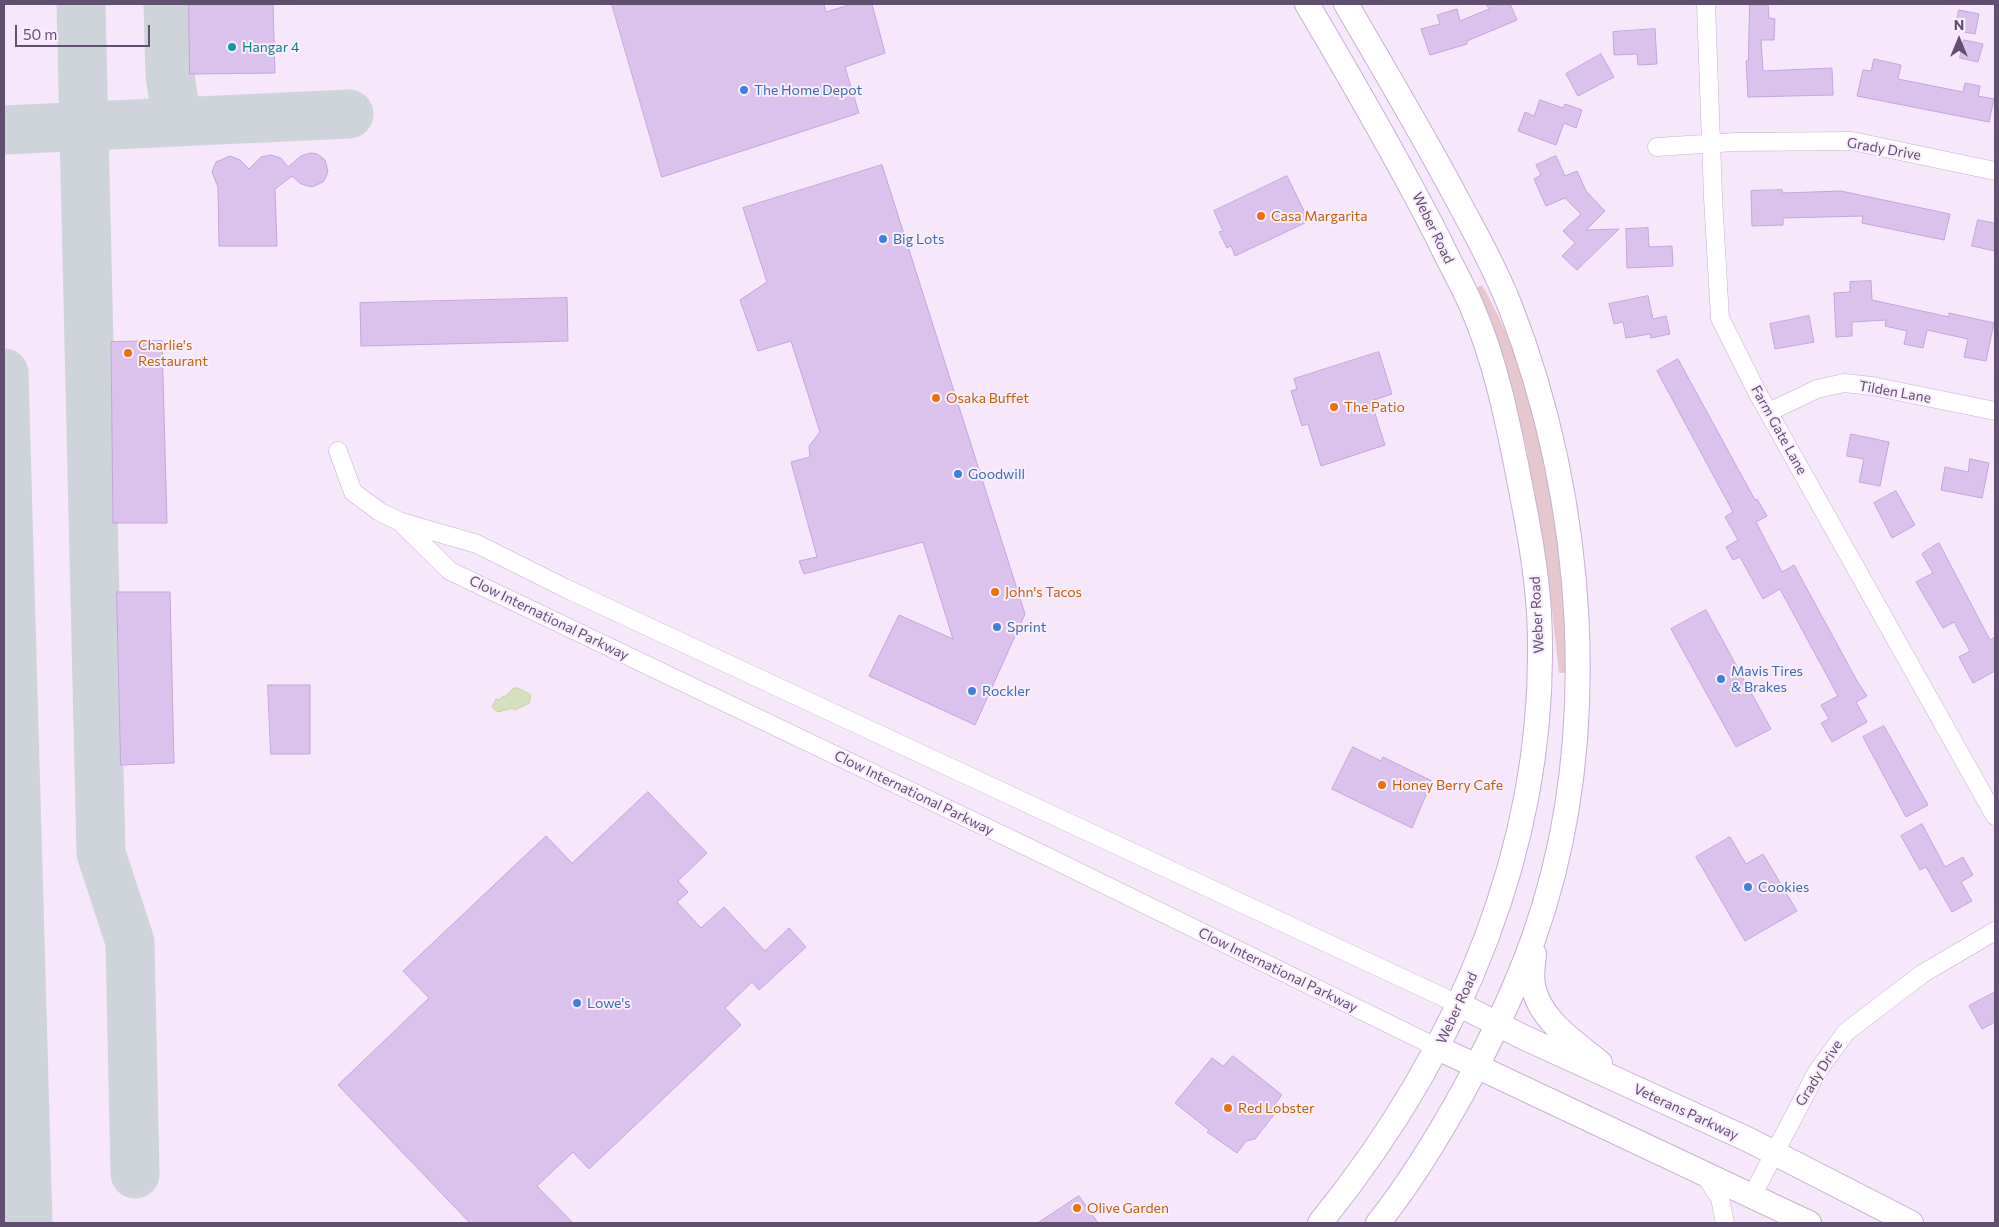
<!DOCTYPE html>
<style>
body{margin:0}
#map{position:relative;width:1999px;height:1227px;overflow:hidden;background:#f6e7fa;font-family:Commissioner,sans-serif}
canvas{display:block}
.frame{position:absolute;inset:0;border:5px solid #614f70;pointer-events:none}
.north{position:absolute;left:1934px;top:15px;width:50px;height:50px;-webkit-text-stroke:4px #faedfd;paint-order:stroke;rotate:0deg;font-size:14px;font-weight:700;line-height:20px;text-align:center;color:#614f70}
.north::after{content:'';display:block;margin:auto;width:18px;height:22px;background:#614f70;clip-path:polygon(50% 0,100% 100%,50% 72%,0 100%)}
.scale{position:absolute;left:15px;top:25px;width:135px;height:22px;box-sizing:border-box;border:2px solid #614f70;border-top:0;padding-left:6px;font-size:15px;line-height:18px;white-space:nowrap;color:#614f70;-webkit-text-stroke:4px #faedfd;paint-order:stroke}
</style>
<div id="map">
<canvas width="1999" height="1227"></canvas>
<div class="frame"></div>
<div class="north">N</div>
<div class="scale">50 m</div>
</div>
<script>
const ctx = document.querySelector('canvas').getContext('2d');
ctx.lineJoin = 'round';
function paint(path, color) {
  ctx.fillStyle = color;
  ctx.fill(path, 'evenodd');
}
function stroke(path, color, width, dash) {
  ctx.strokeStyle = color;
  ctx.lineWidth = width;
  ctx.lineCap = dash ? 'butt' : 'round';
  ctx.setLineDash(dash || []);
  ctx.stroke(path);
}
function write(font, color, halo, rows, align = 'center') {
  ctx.font = font + ' Commissioner,sans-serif';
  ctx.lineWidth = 4;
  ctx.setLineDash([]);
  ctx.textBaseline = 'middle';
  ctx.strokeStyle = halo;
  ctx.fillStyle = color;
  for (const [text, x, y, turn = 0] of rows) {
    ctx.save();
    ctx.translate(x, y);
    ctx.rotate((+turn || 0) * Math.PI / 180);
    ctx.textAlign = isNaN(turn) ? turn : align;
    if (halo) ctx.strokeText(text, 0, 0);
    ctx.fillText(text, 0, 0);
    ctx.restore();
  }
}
paint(new Path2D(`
 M 1482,285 C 1546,397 1565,546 1566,673 L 1559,673 L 1552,609 L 1526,445 L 1505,366 L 1476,288 Z
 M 4,810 L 18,1223 L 4,1223 Z`), '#e6c7ce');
const water = new Path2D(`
 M 514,688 L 518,688 L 531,695 L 529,703 L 515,710 L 512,708 L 498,712 L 492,707 L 496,699 L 500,700 L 502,697 L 506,696 Z`);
paint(water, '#d5e1be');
stroke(water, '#c2d1a5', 1);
stroke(new Path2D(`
 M 81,4 L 101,853 L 130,942 L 135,1174
 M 168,4 L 170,75 L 177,122
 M 4,130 L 349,114
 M 4,373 L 28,1223`), '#ced4da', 49);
const building = new Path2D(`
 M 189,4 L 273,4 L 275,73 L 190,74 Z
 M 612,4 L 824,4 L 826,12 L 852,4 L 872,4 L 885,53 L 845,67 L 859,113 L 662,177 Z
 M 1486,4 L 1510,4 L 1517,20 L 1467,41 L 1467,44 L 1430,55 L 1421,29 L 1440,24 L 1437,15 L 1457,9 L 1460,21 L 1489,9 Z
 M 1750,4 L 1768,4 L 1769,18 L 1775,19 L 1774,40 L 1761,40 L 1763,71 L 1832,68 L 1833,95 L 1748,97 L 1746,61 L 1748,61 Z
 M 1959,10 L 1979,14 L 1975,34 L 1955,30 Z
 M 1655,29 L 1657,64 L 1638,65 L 1637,54 L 1614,55 L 1613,32 Z
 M 1964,40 L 1983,44 L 1978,62 L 1960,58 Z
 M 1601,54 L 1614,77 L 1578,96 L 1566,74 Z
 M 1874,59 L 1901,65 L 1898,79 L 1963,92 L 1965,83 L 1980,86 L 1978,96 L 1994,99 L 1989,122 L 1857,96 L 1863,70 L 1871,71 Z
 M 1540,100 L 1563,108 L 1565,104 L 1582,110 L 1576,128 L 1564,123 L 1556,145 L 1518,131 L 1525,112 L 1534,116 Z
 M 311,153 L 317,154 L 325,160 L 328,171 L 326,177 L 323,182 L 312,187 L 301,184 L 292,176 L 275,189 L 277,246 L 219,246 L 218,187 L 212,172 L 216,162 L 230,156 L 240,160 L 249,169 L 261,157 L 271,155 L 281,158 L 288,167 L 301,156 Z
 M 1556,156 L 1565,176 L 1577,171 L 1586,191 L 1605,211 L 1586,230 L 1619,229 L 1577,270 L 1562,256 L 1575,243 L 1563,231 L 1581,214 L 1565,198 L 1546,206 L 1534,179 L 1541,175 L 1536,165 Z
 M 882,165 L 1025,614 L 975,725 L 869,676 L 899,615 L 953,639 L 923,542 L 804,574 L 799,561 L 817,557 L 791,462 L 810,457 L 809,446 L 820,432 L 791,341 L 758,351 L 740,300 L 767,282 L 743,208 Z
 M 1287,176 L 1309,221 L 1235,256 L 1231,246 L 1227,248 L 1219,232 L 1223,231 L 1214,211 Z
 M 1782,190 L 1783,193 L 1841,191 L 1950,214 L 1944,240 L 1862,223 L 1863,216 L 1783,218 L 1783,225 L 1752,226 L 1751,191 Z
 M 1978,220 L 1995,223 L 1995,251 L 1972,246 Z
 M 1648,228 L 1649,247 L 1672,246 L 1673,266 L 1627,268 L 1626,229 Z
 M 1871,281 L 1872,300 L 1949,317 L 1949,313 L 1994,323 L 1986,361 L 1964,357 L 1968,339 L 1927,330 L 1923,348 L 1904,344 L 1907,331 L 1885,326 L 1886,320 L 1852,322 L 1852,336 L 1836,337 L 1834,293 L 1850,292 L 1850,282 Z
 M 1648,296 L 1653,319 L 1666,316 L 1670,334 L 1651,338 L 1650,334 L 1626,338 L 1623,322 L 1614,324 L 1609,304 Z
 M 567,298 L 568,341 L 361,346 L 360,303 Z
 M 1809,316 L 1814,342 L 1775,349 L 1770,324 Z
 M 162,341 L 167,523 L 113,523 L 111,342 Z
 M 1379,352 L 1392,394 L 1371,401 L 1385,445 L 1321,466 L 1308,424 L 1302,426 L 1291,391 L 1297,389 L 1294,379 Z
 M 1678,359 L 1755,500 L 1757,499 L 1767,516 L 1756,522 L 1782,572 L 1794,565 L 1857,681 L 1867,696 L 1856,702 L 1867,722 L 1832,742 L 1821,723 L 1829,719 L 1821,705 L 1838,696 L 1806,637 L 1780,589 L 1763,599 L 1740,557 L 1733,560 L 1726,547 L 1738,540 L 1725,517 L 1733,512 L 1657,371 Z
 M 1851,434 L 1889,442 L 1880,486 L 1859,482 L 1864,459 L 1847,456 Z
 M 1970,459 L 1989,463 L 1982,498 L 1941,490 L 1945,467 L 1968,472 Z
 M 1896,491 L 1915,525 L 1892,538 L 1874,503 Z
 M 1939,543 L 1990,640 L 1995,637 L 1995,671 L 1973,683 L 1959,657 L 1970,651 L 1954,622 L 1943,628 L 1916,582 L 1933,573 L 1922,554 Z
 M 117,592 L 170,592 L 174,763 L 121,765 Z
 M 1706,610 L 1771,729 L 1736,747 L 1671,629 Z
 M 268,685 L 310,685 L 310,754 L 271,754 Z
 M 1884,726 L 1928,805 L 1906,817 L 1863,737 Z
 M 1353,747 L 1381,761 L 1383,757 L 1432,781 L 1412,828 L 1332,789 Z
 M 648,792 L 707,853 L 678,881 L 688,892 L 677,902 L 701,928 L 724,907 L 765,951 L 789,928 L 806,947 L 759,990 L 752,982 L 725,1008 L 741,1025 L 589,1169 L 573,1152 L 537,1186 L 573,1223 L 470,1223 L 338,1085 L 429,998 L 403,971 L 546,836 L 572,863 Z
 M 1922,824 L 1945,867 L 1963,857 L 1973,875 L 1961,882 L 1972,901 L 1952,912 L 1926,867 L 1920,870 L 1901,836 Z
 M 1730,837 L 1746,864 L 1763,854 L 1797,911 L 1745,941 L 1696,857 Z
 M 1995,992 L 1995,1022 L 1982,1029 L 1969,1006 Z
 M 1233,1056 L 1282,1095 L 1275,1104 L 1273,1116 L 1255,1139 L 1246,1141 L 1237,1153 L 1207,1132 L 1209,1130 L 1175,1103 L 1212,1058 L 1223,1066 Z
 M 1079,1196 L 1098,1223 L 1038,1223 Z`);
paint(building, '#dbc2ec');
stroke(building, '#c4a4dc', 1);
const minor = new Path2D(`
 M 1706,4 L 1713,197 L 1720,318 L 1757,392 L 1995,816
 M 1657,147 L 1735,142 L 1852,141 L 1995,171
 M 1769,412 L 1817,389 L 1844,383 L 1872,386 L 1995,411
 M 338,451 L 353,492 L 380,512 L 401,522 L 477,544 L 565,588 L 1460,1005
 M 403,525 L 450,571 L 1040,853 L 1438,1048
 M 1704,1174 L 1720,1198 L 1725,1223
 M 1752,1196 L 1817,1072 L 1846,1032 L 1922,974 L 1995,931`);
const secondary = new Path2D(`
 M 1307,4 C 1353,82 1399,161 1440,242 C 1450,264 1463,285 1472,307 C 1495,360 1507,418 1518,474 C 1527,520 1536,565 1539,612 C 1551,839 1460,1050 1320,1223
 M 1346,4 C 1384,69 1422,133 1457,199 C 1476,234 1495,269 1510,306 C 1586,500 1604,742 1533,940 C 1514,993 1490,1042 1464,1090 C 1438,1137 1411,1182 1378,1223
 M 1534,954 C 1533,964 1531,975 1533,985 C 1539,1020 1575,1042 1600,1063
 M 1460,1005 L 1523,1037 L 1749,1140 L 1911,1223
 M 1438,1048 L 1809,1223`);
stroke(minor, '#c2b2cc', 19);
stroke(secondary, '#c6b1d1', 26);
stroke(minor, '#fff', 18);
stroke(secondary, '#fff', 24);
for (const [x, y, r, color] of [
 [232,47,5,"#0f9aa8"],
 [744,90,5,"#3f7fe0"],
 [1261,216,5,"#e8710a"],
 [883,239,5,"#3f7fe0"],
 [128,353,5,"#e8710a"],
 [936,398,5,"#e8710a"],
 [1334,407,5,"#e8710a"],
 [958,474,5,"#3f7fe0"],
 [995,592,5,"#e8710a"],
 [997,627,5,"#3f7fe0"],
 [1721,679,5,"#3f7fe0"],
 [972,691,5,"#3f7fe0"],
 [1382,785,5,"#e8710a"],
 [1748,887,5,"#3f7fe0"],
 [577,1003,5,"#3f7fe0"],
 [1228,1108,5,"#e8710a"],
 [1077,1208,5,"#e8710a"]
]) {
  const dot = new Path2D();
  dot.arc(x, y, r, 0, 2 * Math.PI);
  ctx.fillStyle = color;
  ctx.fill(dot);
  stroke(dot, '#faedfd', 2);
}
write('14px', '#0d838f', '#faedfd', [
 ["Hangar 4",242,47]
], 'left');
write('14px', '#366cbe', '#faedfd', [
 ["The Home Depot",754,90],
 ["Big Lots",893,239],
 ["Goodwill",968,474],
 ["Sprint",1007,627],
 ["Mavis Tires",1731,671],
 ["& Brakes",1731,687],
 ["Rockler",982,691],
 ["Cookies",1758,887],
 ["Lowe's",587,1003]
], 'left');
write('14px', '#614f70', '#faedfd', [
 ["Grady Drive",1884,149,10],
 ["Weber Road",1433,228,64],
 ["Tilden Lane",1895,392,10],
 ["Farm Gate Lane",1779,430,61],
 ["Weber Road",1537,615,-93],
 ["Clow International Parkway",549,618,26],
 ["Clow International Parkway",914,793,26],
 ["Clow International Parkway",1278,970,26],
 ["Weber Road",1457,1008,-65],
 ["Grady Drive",1819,1073,-58],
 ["Veterans Parkway",1686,1112,25]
]);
write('14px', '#c56008', '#faedfd', [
 ["Casa Margarita",1271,216],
 ["Charlie's",138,345],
 ["Restaurant",138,361],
 ["Osaka Buffet",946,398],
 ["The Patio",1344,407],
 ["John's Tacos",1005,592],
 ["Honey Berry Cafe",1392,785],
 ["Red Lobster",1238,1108],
 ["Olive Garden",1087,1208]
], 'left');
</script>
